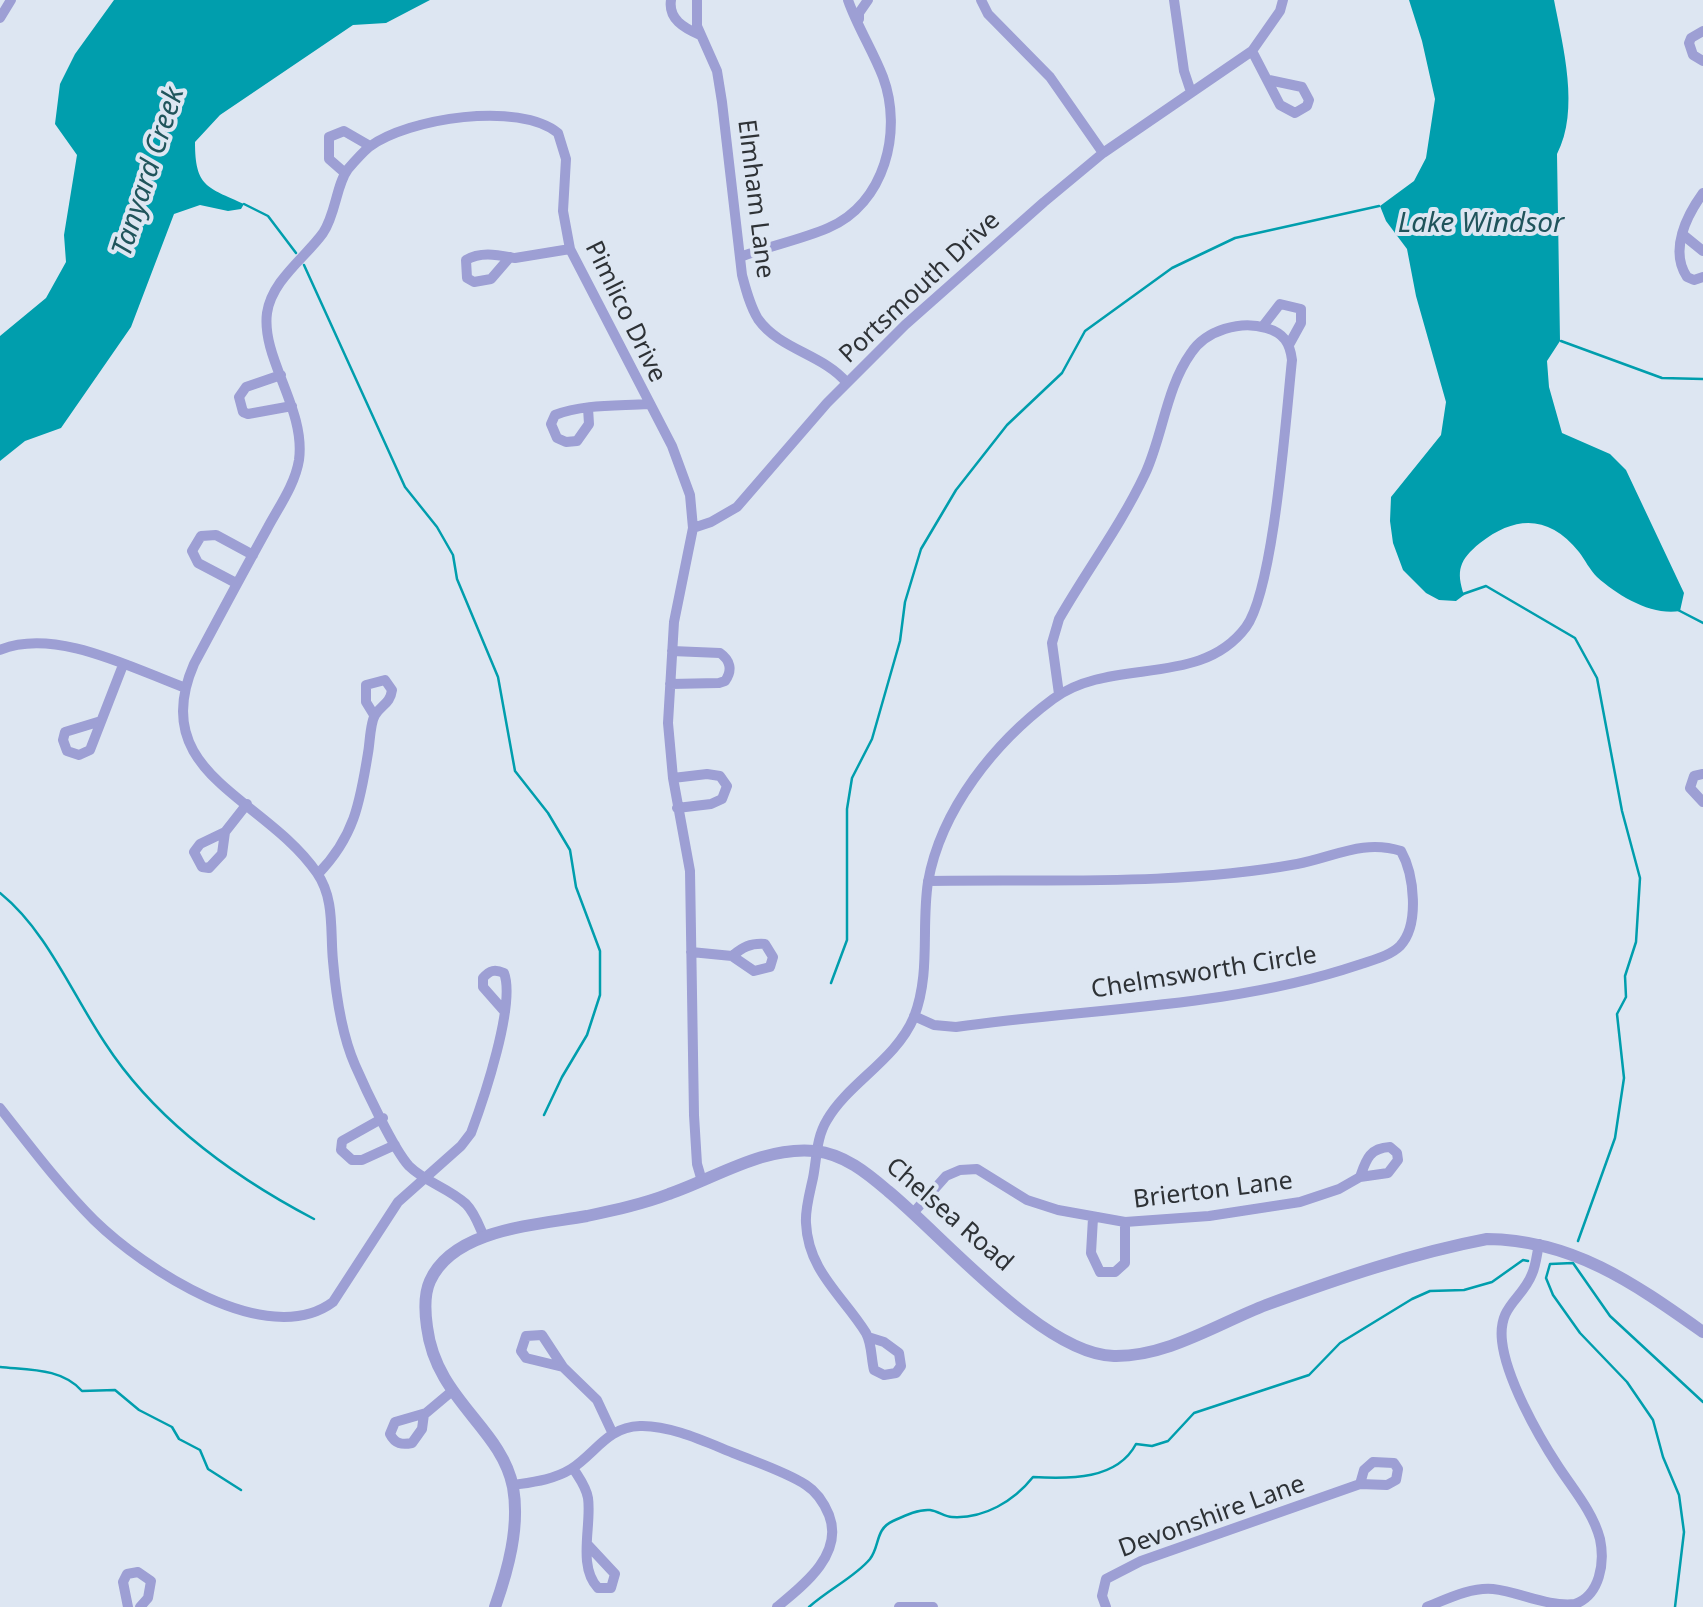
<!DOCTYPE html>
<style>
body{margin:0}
canvas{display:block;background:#dde6f2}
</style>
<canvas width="1703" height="1607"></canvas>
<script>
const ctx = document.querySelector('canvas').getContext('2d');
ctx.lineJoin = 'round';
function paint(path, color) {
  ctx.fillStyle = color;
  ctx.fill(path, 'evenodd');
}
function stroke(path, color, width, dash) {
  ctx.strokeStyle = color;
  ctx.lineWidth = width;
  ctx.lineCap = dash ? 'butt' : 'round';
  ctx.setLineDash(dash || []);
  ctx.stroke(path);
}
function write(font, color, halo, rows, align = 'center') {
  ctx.font = font + ' "Noto Sans",sans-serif';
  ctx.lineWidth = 8;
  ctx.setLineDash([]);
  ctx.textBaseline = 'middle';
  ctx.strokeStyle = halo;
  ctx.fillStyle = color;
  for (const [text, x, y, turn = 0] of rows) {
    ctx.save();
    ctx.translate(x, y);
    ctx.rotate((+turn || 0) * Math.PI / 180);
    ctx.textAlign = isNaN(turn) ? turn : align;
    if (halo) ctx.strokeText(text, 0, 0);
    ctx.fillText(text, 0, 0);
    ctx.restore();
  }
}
paint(new Path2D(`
 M 114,0 L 430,0 L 386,23 L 353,25 L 220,115 L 195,142 C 195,187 207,187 244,204 L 241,209 L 228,211 L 200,205 L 174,214 L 131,327 L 61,428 L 25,441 L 0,461 L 0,336 L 46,298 L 66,262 L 64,235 L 77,155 L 55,124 L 60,84 L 75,54 Z
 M 1409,0 L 1554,0 C 1563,47 1580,110 1557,154 L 1560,341 L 1547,361 L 1549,387 L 1562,433 L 1610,454 L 1626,470 L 1684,593 L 1680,611 C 1652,616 1618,596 1597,577 C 1590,570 1585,560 1579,552 C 1549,515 1516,515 1480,543 C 1459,560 1456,571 1464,595 L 1456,601 L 1439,600 L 1426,593 L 1403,570 L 1393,543 L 1390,521 L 1391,497 L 1441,435 L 1446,402 L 1416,296 L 1407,249 L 1386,221 L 1380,206 L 1414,181 L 1426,158 L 1435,99 L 1422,41 Z`), '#009ead');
stroke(new Path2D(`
 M 244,204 L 268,216 L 296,253
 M 304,265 L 405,487 L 437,527 L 453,555 L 457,579 L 498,677 L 515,771 L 548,813 L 570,850 L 576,887 L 600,951 L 600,995 L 587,1035 L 562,1077 L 544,1115
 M 1561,341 L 1662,378 L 1703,379
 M 1463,594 L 1486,586 L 1575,638 L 1597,678 L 1622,811 L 1640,878 L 1636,942 L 1625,976 L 1626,997 L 1617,1014 L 1624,1078 L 1615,1138 L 1578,1241
 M 1678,610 L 1703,623
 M 0,893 C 47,931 72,994 105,1043 C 155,1120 234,1177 314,1219
 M 831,983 L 847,940 L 847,809 L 852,778 L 872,739 L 900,641 L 905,602 L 921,549 L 956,490 L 1007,425 L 1062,373 L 1085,331 L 1172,268 L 1235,238 L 1379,206
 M 0,1367 C 29,1370 62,1368 82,1391 L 115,1390 L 139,1410 L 172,1427 L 179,1439 L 200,1450 L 208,1469 L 241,1490
 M 809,1607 C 829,1589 855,1577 870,1559 C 880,1546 875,1529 893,1521 C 904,1516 918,1509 930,1510 C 938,1511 945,1517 952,1517 C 984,1519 1014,1501 1033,1477 C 1070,1479 1117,1480 1136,1444 L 1152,1446 L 1168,1441 L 1194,1413 L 1309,1375 L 1340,1343 L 1412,1299 L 1430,1291 L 1464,1290 L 1492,1282 L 1523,1260 L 1528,1261
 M 1675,1607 L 1684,1532 L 1679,1495 L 1663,1457 L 1653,1420 L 1627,1382 L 1580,1333 L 1553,1295 L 1546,1278 L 1550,1264 L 1573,1263 L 1610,1316 L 1703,1402`), '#009ead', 2.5);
stroke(new Path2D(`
 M 671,0 C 668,19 684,28 700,35
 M 697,0 L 697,26 L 717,71 L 722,102 L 742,275 C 746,290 750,306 758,319 C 780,350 823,354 847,383
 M 981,0 L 988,14 L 1050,77 L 1103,153
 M 1174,0 L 1184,71 L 1191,92
 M 0,18 L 11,0
 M 859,19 L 859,13 L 868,0
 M 1703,31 L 1691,38 L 1689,43 L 1693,55 L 1703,61
 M 1252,51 L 1280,105 L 1295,113 L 1307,106 L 1309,100 L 1302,87 L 1269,80
 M 345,173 L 329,159 L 329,137 L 344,131 L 370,146
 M 1703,193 C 1687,215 1669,250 1687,277 L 1694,280 L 1703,277
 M 1682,234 L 1703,251
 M 510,257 L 491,279 L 474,282 L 467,278 L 466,260 C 481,251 498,255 515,258 L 570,249
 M 740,257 C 769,246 800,240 828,228 C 885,204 903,131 883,77 C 873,51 857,26 848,0
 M 1263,326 L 1280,304 L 1301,309 L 1301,323 L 1290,343
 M 281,375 L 246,387 L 239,397 L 243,412 L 248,414 L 292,406
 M 588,408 L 589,424 L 577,441 L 566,442 L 557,438 L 551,424 L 555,415 C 583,404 618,406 648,404
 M 693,528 L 711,522 L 737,507 L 827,403 L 905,325 L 1044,202 L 1103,153 L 1252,51 L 1280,11 L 1283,0
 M 236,583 L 198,563 L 192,551 L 201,536 L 216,535 L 253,555
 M 0,650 C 54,627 132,668 183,687
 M 670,684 L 719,683 L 725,681 C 733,670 730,660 720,653 L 672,651
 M 101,721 L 65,732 L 63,740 L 67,751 L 79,755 L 90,750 L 123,665
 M 1703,774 L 1694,776 L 1690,788 L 1703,802
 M 673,778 L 707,774 L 720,776 L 727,786 L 722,799 L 711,804 L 677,808
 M 225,832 L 222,854 L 209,868 L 202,867 L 194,852 L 200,844 L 225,832 L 247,804
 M 318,874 C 354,837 360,803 368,753 C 370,743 370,723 375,715 C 382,704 390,704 392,690 L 385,680 L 366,685 L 366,702 L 374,715
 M 691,952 L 732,956 L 754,971 L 770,967 L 773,957 L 765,944 C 750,943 743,947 732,956
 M 914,1016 L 934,1025 L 956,1027 C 1089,1008 1230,1008 1358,965 C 1372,960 1390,956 1400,946 C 1420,925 1414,874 1401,851 C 1363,839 1334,857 1297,864 C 1176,886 1050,879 928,881
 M 0,1108 C 30,1146 60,1186 94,1220 C 143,1268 267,1351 333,1302 L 398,1202 L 461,1146 L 471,1133 C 483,1101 516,1004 504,973 C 495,969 490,970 483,978 L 483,987 L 505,1012
 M 383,1118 L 342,1141 L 341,1150 L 352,1160 L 362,1160 L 395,1145
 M 914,1212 L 946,1176 L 960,1170 L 977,1169 L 1027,1200 L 1058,1210 L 1125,1222 L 1209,1216 L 1300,1202 L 1339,1189 L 1360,1177 L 1388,1173 L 1398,1160 L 1397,1153 L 1390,1147 C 1369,1148 1366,1160 1360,1177
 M 1093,1218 L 1091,1253 L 1100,1272 L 1115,1272 L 1125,1263 L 1125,1222
 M 484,1237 C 479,1226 475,1213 466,1204 C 449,1188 425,1182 409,1166 C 394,1150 365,1088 355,1065 C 341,1033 336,996 333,961 C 330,931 335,899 317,873 C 265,797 146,774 194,664 C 218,619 242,574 267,529 C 278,508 295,485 299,460 C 306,409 261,358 267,313 C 272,280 305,258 323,233 C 336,214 336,185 348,169 C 354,162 362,153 369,147 C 408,118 519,101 558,133 L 566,159 L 563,211 L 570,249 L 672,446 L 690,495 L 693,528 L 674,622 L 668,723 L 673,778 L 690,871 L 694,1115 L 697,1164 L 702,1181
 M 868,1337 L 884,1342 L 899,1353 L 901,1366 L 896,1373 L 884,1375 L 874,1370 C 871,1358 872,1344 866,1333 C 843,1296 808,1271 806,1223 C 805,1209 810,1192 813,1178 C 817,1158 816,1138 827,1120 C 848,1083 896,1060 914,1017 C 931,973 921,927 928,882 C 941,809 995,742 1053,699 C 1111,656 1200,689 1246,627 C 1274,589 1286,415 1292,360 C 1290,343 1284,333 1266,328 C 1241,320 1206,330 1191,353 C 1166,388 1163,435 1145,474 C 1121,525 1087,570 1059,619 L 1052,643 L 1059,694
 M 563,1367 L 526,1358 L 521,1351 L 526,1336 L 542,1335 L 563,1367 L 597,1400 L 612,1432
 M 424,1414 L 422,1429 L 412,1443 C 402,1445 395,1444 390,1434 L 395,1422 L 426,1413 L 451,1392
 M 573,1468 C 579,1478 586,1486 588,1498 C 592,1525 577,1566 598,1588 L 611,1588 L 615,1574 L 587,1544
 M 513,1485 C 533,1482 553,1480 571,1469 C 596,1453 607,1427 640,1426 C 671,1425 708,1443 736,1454 C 758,1463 786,1472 806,1485 C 817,1492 824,1503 829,1515 C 844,1554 804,1585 777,1607
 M 128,1607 L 123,1582 L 127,1574 L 138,1572 L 151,1581 L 148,1598 L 140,1607
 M 899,1607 L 933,1607
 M 1106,1607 L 1102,1596 L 1106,1579 L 1141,1561 L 1360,1484 L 1387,1485 L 1396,1480 L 1398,1469 L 1394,1463 L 1373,1462 L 1364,1470 L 1360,1484
 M 1427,1607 C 1447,1599 1471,1587 1493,1589 C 1520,1592 1547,1607 1575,1604 C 1600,1595 1605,1563 1600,1539 C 1593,1512 1573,1489 1558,1466 C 1537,1434 1506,1378 1502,1341 C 1498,1305 1522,1300 1532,1274 C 1536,1265 1537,1253 1539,1244`), '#9d9fd4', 10);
stroke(new Path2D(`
 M 495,1607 C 508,1570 520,1527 513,1487 C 501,1427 436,1400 427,1327 C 425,1313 424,1294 430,1281 C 454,1228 538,1225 587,1216 C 615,1210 643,1204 669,1194 C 716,1178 763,1146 815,1151 C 844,1154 867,1173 888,1191 C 943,1236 1044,1355 1114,1356 C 1167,1357 1219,1323 1266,1305 C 1337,1279 1413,1253 1487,1239 C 1574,1240 1635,1284 1703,1332`), '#9d9fd4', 12);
write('25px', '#2e3236', '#dde6f2', [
 ["Elmham Lane",755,199,83],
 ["Portsmouth Drive",920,288,-43],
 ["Pimlico Drive",625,312,64],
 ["Chelmsworth Circle",1204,973,-9],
 ["Brierton Lane",1213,1191,-7],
 ["Chelsea Road",949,1215,41],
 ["Devonshire Lane",1212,1517,-20]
]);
write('italic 28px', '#20545b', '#dde6f2', [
 ["Tanyard Creek",149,172,-72],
 ["Lake Windsor",1481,224]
]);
</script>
